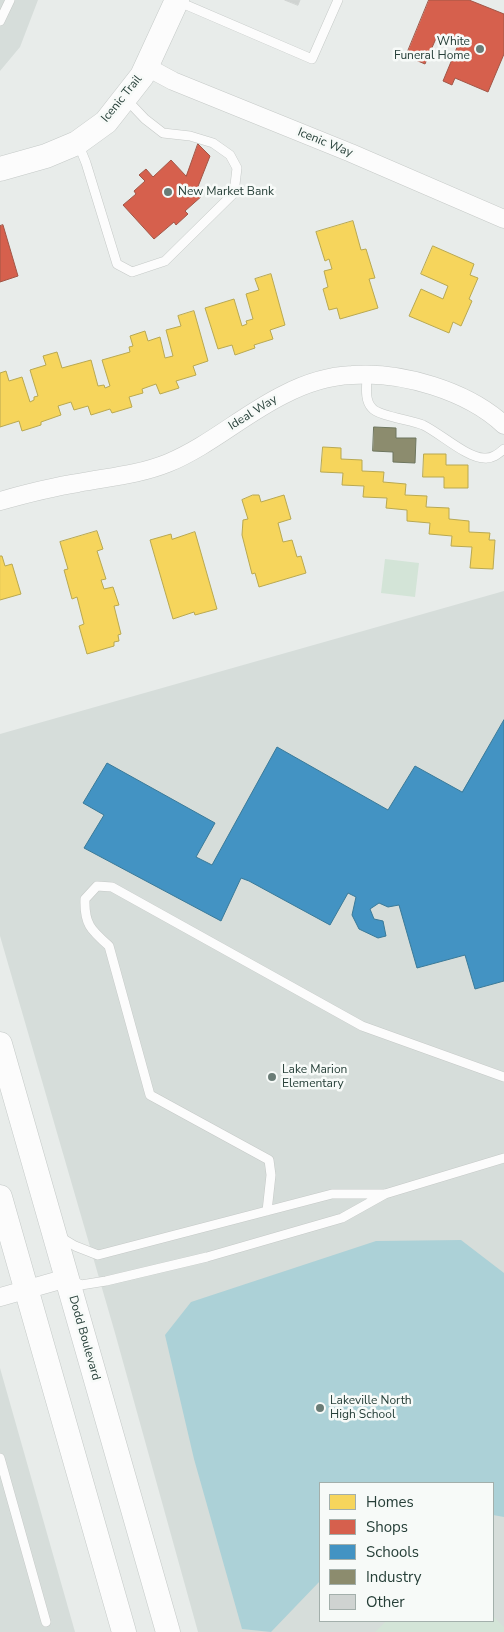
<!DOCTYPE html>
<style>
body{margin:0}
#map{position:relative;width:504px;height:1632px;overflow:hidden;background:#e8ecea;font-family:"Nunito Sans",sans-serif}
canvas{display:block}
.legend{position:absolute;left:319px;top:1482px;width:175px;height:140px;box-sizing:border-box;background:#f7faf8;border:1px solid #a3afab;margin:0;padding:6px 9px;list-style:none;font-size:15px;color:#263f38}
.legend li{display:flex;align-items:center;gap:10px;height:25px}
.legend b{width:25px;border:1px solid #a3afab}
</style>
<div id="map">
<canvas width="504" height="1632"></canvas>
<ul class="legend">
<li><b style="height:14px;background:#f6d55c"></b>Homes</li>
<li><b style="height:14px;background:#d6604d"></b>Shops</li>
<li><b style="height:14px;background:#4393c3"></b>Schools</li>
<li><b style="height:14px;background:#8c8c6e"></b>Industry</li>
<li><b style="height:14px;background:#cfd3d1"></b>Other</li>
</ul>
</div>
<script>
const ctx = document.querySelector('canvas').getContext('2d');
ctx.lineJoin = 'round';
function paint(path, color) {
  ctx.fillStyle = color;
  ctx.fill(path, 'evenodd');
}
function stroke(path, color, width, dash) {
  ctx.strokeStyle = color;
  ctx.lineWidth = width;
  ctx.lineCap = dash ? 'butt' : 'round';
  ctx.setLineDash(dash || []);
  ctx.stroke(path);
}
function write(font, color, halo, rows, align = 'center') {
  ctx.font = font + ' "Nunito Sans",sans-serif';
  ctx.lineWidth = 5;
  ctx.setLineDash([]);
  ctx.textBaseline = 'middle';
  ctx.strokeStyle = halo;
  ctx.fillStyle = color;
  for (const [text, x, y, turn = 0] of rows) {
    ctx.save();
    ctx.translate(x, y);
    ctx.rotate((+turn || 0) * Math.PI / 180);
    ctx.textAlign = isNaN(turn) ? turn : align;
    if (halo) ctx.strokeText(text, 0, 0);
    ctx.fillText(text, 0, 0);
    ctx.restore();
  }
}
paint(new Path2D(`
 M 0,0 L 38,0 L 20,47 L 0,71 Z
 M 504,591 L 504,1632 L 198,1632 L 115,1333 L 0,936 L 0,734 ZM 320,1483 L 493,1483 L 493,1621 L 320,1621 Z
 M 0,1368 L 75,1632 L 0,1632 Z`), '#d6ddda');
paint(new Path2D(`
 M 385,559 L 419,563 L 415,597 L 381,593 Z
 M 493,1616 L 504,1627 L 504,1632 L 375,1632 L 386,1621 L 493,1621 Z`), '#d3e4d7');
paint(new Path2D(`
 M 461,1240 L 504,1273 L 504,1517 L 493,1515 L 493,1483 L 320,1483 L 320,1581 L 271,1632 L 242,1629 L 194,1459 L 165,1335 L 191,1302 L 376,1241 Z`), '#acd1d7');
const homes = new Path2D(`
 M 353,221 L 361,250 L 366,249 L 375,278 L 369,279 L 378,308 L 340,319 L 337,308 L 329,310 L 323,289 L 328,287 L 324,271 L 332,269 L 329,259 L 325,261 L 316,232 Z
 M 433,246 L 474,264 L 470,275 L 478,278 L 469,299 L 472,301 L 461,326 L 453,322 L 449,333 L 409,316 L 421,289 L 443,299 L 448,286 L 421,274 Z
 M 271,274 L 285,325 L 270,330 L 273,339 L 254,345 L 255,348 L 235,355 L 232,345 L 218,349 L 205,308 L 234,299 L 242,326 L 247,324 L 246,321 L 253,319 L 246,294 L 259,290 L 255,279 Z
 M 194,311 L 208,361 L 193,366 L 196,375 L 176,381 L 179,388 L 160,394 L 156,384 L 142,389 L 143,393 L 129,397 L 132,407 L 112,413 L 110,409 L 91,415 L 88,406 L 74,410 L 71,402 L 58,406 L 61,415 L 41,422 L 41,425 L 22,431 L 19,421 L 0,427 L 0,373 L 6,371 L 9,381 L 22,377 L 30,402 L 34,400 L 34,397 L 38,396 L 30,370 L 46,365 L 43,356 L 57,352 L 62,368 L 91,360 L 98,386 L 104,385 L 105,388 L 110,386 L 102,360 L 130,352 L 129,347 L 133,346 L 130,336 L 145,331 L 148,341 L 160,337 L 165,358 L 173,356 L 166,330 L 181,326 L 178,316 Z
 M 323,447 L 341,448 L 341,459 L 362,460 L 362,471 L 384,472 L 383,482 L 406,484 L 405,495 L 427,496 L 426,507 L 449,508 L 449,519 L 469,521 L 469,532 L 490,533 L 489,540 L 495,540 L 493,569 L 470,568 L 472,547 L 451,546 L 452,536 L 429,534 L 430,523 L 407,521 L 407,510 L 386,508 L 387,498 L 363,497 L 364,486 L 342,485 L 343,473 L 321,472 Z
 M 424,454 L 446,454 L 446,465 L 468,465 L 468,488 L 444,488 L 444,477 L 423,477 Z
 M 253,495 L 259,495 L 261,502 L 284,495 L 291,519 L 278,523 L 283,542 L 292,540 L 297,557 L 301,556 L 306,573 L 259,587 L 255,573 L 252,574 L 242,535 L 243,520 L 248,519 L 242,500 Z
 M 97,531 L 103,549 L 97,551 L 106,579 L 101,580 L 104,589 L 113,587 L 119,605 L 114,606 L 121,634 L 118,635 L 119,641 L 114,642 L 114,646 L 87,654 L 79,626 L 84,624 L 77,597 L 72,599 L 64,570 L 68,569 L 60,542 Z
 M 195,532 L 217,609 L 195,615 L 194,612 L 173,619 L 150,540 L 171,534 L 172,539 Z
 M 0,556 L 2,556 L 5,566 L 12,564 L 21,594 L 0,600 Z`);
paint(homes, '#f6d55c');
stroke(homes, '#b8a851', 1);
const shops = new Path2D(`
 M 429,0 L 469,0 L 504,14 L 504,54 L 488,92 L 455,78 L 452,85 L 443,81 L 458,45 L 437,36 L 425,64 L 406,56 Z
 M 198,144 L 210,156 L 197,189 L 203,195 L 185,211 L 188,214 L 176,225 L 174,222 L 154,239 L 123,205 L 136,194 L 134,191 L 145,181 L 139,175 L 146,169 L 153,177 L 171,160 L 186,176 Z
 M 3,225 L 18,276 L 0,282 L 0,226 Z`);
paint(shops, '#d6604d');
stroke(shops, '#a15647', 1);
const schools = new Path2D(`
 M 504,720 L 504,981 L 475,989 L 465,955 L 417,968 L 399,905 L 388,907 L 379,903 L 370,909 L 374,919 L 383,921 L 386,936 L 378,938 L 359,929 L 352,915 L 356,897 L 348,893 L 330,925 L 249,881 L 241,878 L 221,921 L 84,848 L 104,815 L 83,803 L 107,763 L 215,823 L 196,857 L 212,865 L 277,747 L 388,810 L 415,766 L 462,792 Z`);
paint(schools, '#4393c3');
stroke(schools, '#3a7a99', 1);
const industry = new Path2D(`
 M 374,427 L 396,428 L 396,438 L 416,438 L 415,463 L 393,462 L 393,452 L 373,451 Z`);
paint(industry, '#8c8c6e');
stroke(industry, '#6d755e', 1);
const building = new Path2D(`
 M 285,0 L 300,0 L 298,5 Z`);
paint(building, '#cfd3d1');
stroke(building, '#d1d5d3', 1);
const lane = new Path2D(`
 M 177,1 L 312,59 L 338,0
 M 0,21 L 10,0
 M 78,143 L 86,163 L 117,264 L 132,272 L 165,261 L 234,193 L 237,168 L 230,155 L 213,143 L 190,136 L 163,133 L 145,119 L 125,98
 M 367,375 C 367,385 364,400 372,408 C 378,416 411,420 423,425 C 440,433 467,458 484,458 C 492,459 498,454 504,449
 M 267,1211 L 271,1175 L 269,1160 L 150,1095 L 109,946 C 91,930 84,924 85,899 L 97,886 L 112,887 L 362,1026 L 504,1077
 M 60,1237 L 75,1246 L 98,1255 L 332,1194 L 384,1194
 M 72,1280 L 81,1285 L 106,1281 L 207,1257 L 342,1218 L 385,1194 L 504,1158
 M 0,1458 L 46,1622`);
const street = new Path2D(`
 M 147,67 L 173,81 L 351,153 L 504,219
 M 0,501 C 25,494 52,487 78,483 C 109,477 138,475 168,463 C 209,446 243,415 283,395 C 304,384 328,376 352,375 C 401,371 468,391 504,425
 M 0,1297 L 67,1278`);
const secondary = new Path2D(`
 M 0,169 L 46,156 L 77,143 L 106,122 L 142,76 L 177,0
 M 0,1044 L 168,1632
 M 0,1197 L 124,1632`);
stroke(lane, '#c5c9c7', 10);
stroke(street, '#c5c9c7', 19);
stroke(secondary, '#c4c9c7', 25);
stroke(lane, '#fcfcfc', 9);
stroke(street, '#fcfcfc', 18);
stroke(secondary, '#fcfcfc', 24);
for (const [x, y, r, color] of [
 [480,49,5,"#6a7c76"],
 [168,192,5,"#6a7c76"],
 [272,1077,5,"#6a7c76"],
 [320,1408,5,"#6a7c76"]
]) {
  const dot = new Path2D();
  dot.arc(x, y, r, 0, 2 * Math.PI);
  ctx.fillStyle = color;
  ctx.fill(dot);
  stroke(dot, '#f7faf8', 2);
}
write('12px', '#263f38', '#f7faf8', [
 ["White",470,42,"right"],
 ["Funeral Home",470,56,"right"],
 ["New Market Bank",178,192],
 ["Lake Marion",282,1070],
 ["Elementary",282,1084],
 ["Lakeville North",330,1401],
 ["High School",330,1415]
], 'left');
write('12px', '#263f38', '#f7faf8', [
 ["Icenic Trail",122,99,-51],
 ["Icenic Way",325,143,22],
 ["Ideal Way",253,413,-32],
 ["Dodd Boulevard",84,1338,74]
]);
</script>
